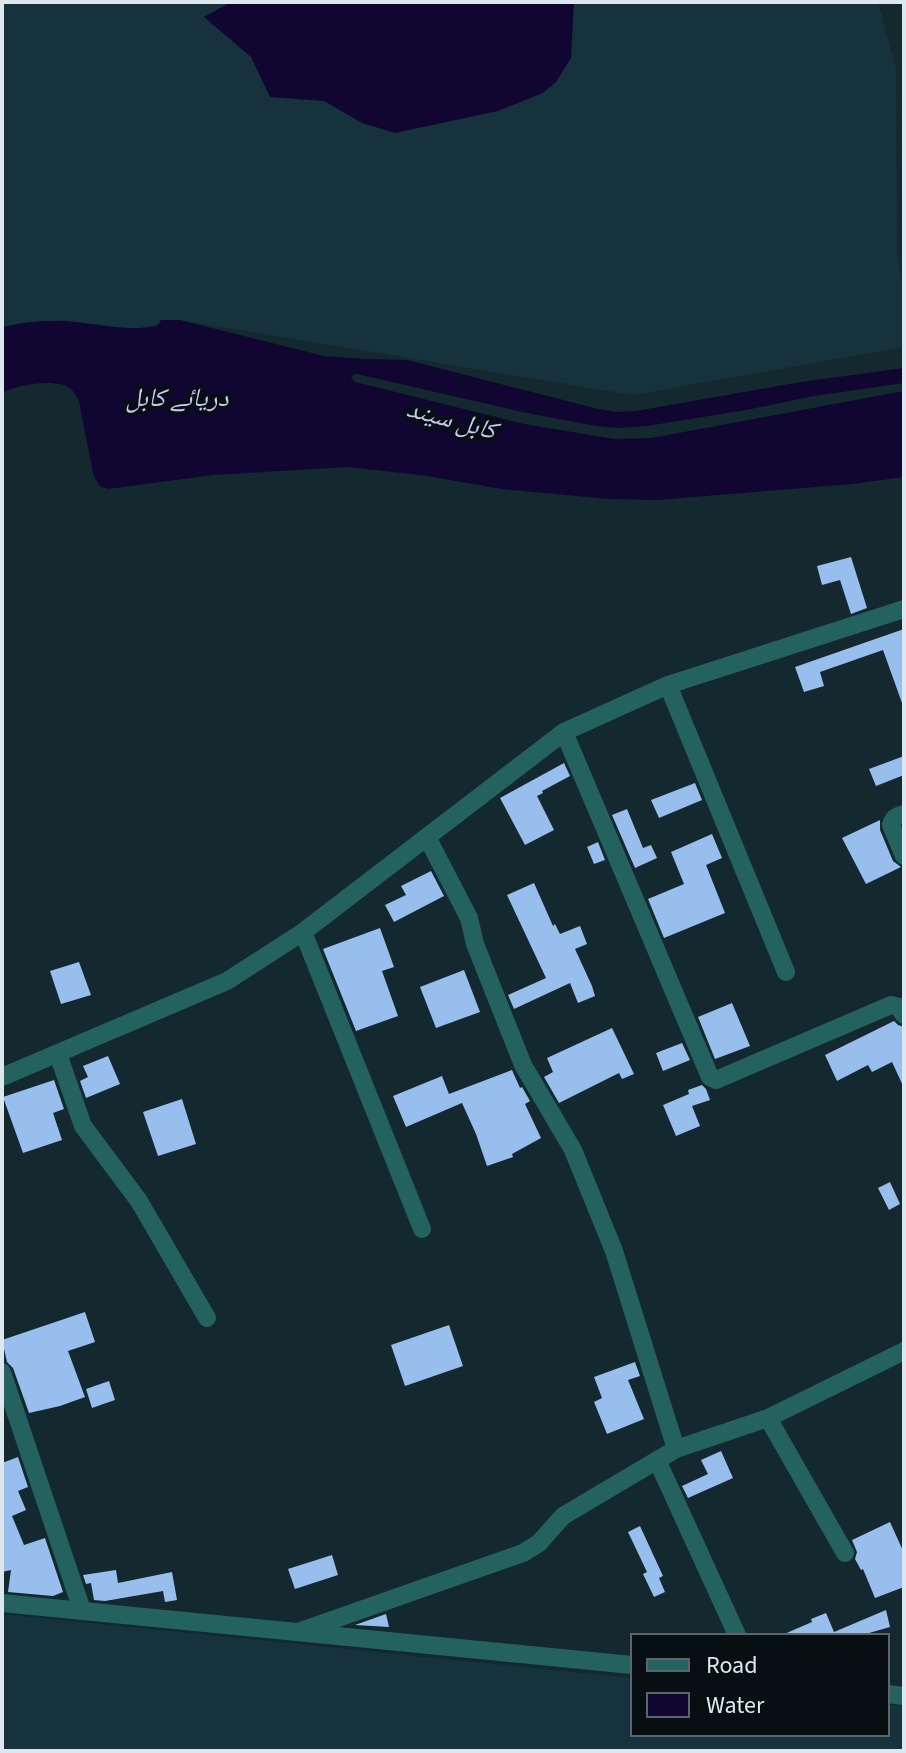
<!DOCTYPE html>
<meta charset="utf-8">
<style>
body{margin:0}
#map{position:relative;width:906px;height:1753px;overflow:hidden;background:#13282f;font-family:"Source Sans 3",sans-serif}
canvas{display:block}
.frame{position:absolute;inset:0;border:4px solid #dce8ed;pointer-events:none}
.legend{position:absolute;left:630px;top:1633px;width:260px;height:104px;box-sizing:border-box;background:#070f12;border:2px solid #5c666a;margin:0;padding:10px 14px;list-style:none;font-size:24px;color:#dce8ed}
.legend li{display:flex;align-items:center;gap:16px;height:40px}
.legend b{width:40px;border:2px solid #5c666a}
</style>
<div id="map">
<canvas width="906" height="1753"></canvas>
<div class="frame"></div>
<ul class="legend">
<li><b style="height:10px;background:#24625f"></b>Road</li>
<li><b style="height:22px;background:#100631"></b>Water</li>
</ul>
</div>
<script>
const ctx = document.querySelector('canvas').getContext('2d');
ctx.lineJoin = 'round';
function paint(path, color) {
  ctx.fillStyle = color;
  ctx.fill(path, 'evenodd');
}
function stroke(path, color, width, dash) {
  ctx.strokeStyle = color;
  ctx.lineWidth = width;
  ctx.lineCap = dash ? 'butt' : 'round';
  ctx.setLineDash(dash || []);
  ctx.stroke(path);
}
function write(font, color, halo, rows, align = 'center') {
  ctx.font = font + ' "Source Sans 3","Noto Naskh Arabic",sans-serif';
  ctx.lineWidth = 8;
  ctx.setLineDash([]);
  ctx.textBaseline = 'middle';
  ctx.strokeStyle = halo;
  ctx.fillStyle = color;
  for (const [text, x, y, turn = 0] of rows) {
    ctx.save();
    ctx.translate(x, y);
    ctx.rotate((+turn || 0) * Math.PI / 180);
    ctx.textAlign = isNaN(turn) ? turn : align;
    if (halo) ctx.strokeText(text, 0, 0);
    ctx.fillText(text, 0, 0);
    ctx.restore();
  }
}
paint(new Path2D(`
 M 2,2 L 878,2 L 896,68 L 897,257 L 904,290 L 904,347 L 633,395 L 180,320 L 133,329 L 64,321 L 26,322 L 2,327 Z
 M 2,1614 L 632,1678 L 632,1735 L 888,1735 L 888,1704 L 904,1706 L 904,1751 L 2,1751 Z`), '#16333d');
paint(new Path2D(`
 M 231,2 L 574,2 L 571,58 L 556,82 L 543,93 L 498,111 L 395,133 L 362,123 L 324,101 L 270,97 L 251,57 L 204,17 Z
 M 161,320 L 180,320 L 324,356 L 365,359 L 407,360 L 598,409 L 616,412 L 636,411 L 801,382 L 904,368 L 904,383 L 814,396 L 746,410 L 647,426 L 617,428 L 596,426 L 527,413 L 357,374 L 354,374 L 351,378 L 355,382 L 524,424 L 614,439 L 652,438 L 904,391 L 904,477 L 852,484 L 657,500 L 608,499 L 502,489 L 421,475 L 347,467 L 213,475 L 108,489 L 99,486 L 93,473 L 79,402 C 77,398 75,393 72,390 C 59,377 17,385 2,393 L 2,327 C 23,323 43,320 64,321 C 96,323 126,332 157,326 Z`), '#100631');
paint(new Path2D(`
 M 851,557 L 867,608 L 851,614 L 840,580 L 822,585 L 817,566 Z
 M 904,629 L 904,703 L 902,703 L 883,650 L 820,672 L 824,686 L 804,692 L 795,667 Z
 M 904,756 L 904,775 L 876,786 L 869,769 Z
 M 564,763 L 570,776 L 542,791 L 543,793 L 537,796 L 554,830 L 525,845 L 500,798 Z
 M 695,783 L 702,800 L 659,818 L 651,800 Z
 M 627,809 L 643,848 L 651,845 L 657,858 L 635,868 L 612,815 Z
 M 880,820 L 880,830 L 893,861 L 901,867 L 866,884 L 842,838 Z
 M 712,834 L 722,858 L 706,865 L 725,913 L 664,938 L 648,899 L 684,884 L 671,852 Z
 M 598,842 L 605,860 L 594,864 L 587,847 Z
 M 431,871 L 444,896 L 394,922 L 385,905 L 406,895 L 401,886 Z
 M 534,883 L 553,926 L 555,924 L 560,934 L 580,926 L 587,944 L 575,949 L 592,986 L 595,996 L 578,1003 L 570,983 L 514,1009 L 508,995 L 546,978 L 507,895 Z
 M 380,928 L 394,967 L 382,971 L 398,1016 L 356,1031 L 323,949 Z
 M 79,962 L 91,995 L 61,1004 L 50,971 Z
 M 464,970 L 480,1012 L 436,1028 L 420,987 Z
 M 732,1003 L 750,1046 L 715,1059 L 698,1017 Z
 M 894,1021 L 898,1025 L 904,1027 L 904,1088 L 892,1062 L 872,1072 L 868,1065 L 837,1081 L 825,1055 Z
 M 612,1028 L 634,1074 L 622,1079 L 619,1073 L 559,1103 L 544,1077 L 553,1072 L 547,1058 Z
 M 682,1043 L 690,1060 L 663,1071 L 656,1053 Z
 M 108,1056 L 120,1084 L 86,1098 L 80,1081 L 88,1077 L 83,1066 Z
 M 512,1070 L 520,1088 L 522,1087 L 530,1101 L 525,1104 L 541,1138 L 512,1154 L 513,1157 L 487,1166 L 476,1134 L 462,1103 L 406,1127 L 393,1096 L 442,1076 L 449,1094 Z
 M 54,1080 L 64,1109 L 53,1113 L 62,1140 L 23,1153 L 3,1097 Z
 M 702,1085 L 706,1089 L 710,1100 L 692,1106 L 700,1126 L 676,1136 L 663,1105 L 689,1094 L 688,1090 Z
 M 182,1099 L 196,1144 L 158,1156 L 143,1112 Z
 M 890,1182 L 900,1204 L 889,1210 L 878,1188 Z
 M 85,1312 L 95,1342 L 68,1351 L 85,1397 L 60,1406 L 29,1413 L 13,1368 L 7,1362 L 2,1340 Z
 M 449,1325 L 463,1366 L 405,1386 L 391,1345 Z
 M 635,1362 L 640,1376 L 628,1380 L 644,1419 L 607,1434 L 594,1402 L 602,1398 L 594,1377 Z
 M 109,1381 L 115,1400 L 92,1408 L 86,1389 Z
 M 721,1451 L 733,1478 L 688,1498 L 682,1486 L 708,1474 L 701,1460 Z
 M 18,1457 L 28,1487 L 18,1491 L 26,1510 L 12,1516 L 24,1545 L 45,1538 L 63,1592 L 53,1596 L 8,1592 L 11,1570 L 2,1572 L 2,1463 Z
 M 890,1522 L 904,1553 L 904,1587 L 875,1598 L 863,1569 L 861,1570 L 855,1559 L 857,1552 L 852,1540 Z
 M 640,1526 L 663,1576 L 659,1578 L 665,1592 L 654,1597 L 643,1574 L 647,1572 L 628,1532 Z
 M 332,1555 L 338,1575 L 295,1589 L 288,1569 Z
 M 116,1570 L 118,1583 L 172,1572 L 177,1600 L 165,1602 L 163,1591 L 105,1601 L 94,1600 L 91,1583 L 86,1584 L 83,1575 Z
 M 886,1610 L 890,1627 L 862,1635 L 782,1635 L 812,1622 L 811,1619 L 826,1613 L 834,1632 Z
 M 386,1614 L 389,1627 L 355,1625 Z`), '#98beee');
stroke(new Path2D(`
 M 668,685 L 786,972
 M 564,732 L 710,1077 L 716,1080 L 891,1005 L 899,1007 L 904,1015
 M 904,814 C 897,816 893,817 891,825 L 904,856
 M 427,837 L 469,918 L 475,944 L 523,1065 L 573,1150 L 614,1251 L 676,1449
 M 303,932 L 422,1229
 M 58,1054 L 83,1126 L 139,1201 L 207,1318
 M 2,1077 L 227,981 L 303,932 L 564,732 L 668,685 L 904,609
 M 2,1372 L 82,1610
 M 768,1418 L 845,1553
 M 657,1460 L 737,1635
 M 2,1603 L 632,1665
 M 298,1632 L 523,1553 L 539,1543 L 563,1516 L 676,1449 L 768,1418 L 904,1351
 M 888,1694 L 904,1696`), '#24625f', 18);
write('italic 26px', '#c9c7f7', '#070f12', [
 ["دریائے کابل",177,400],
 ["کابل سيند",451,422,15]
]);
</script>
